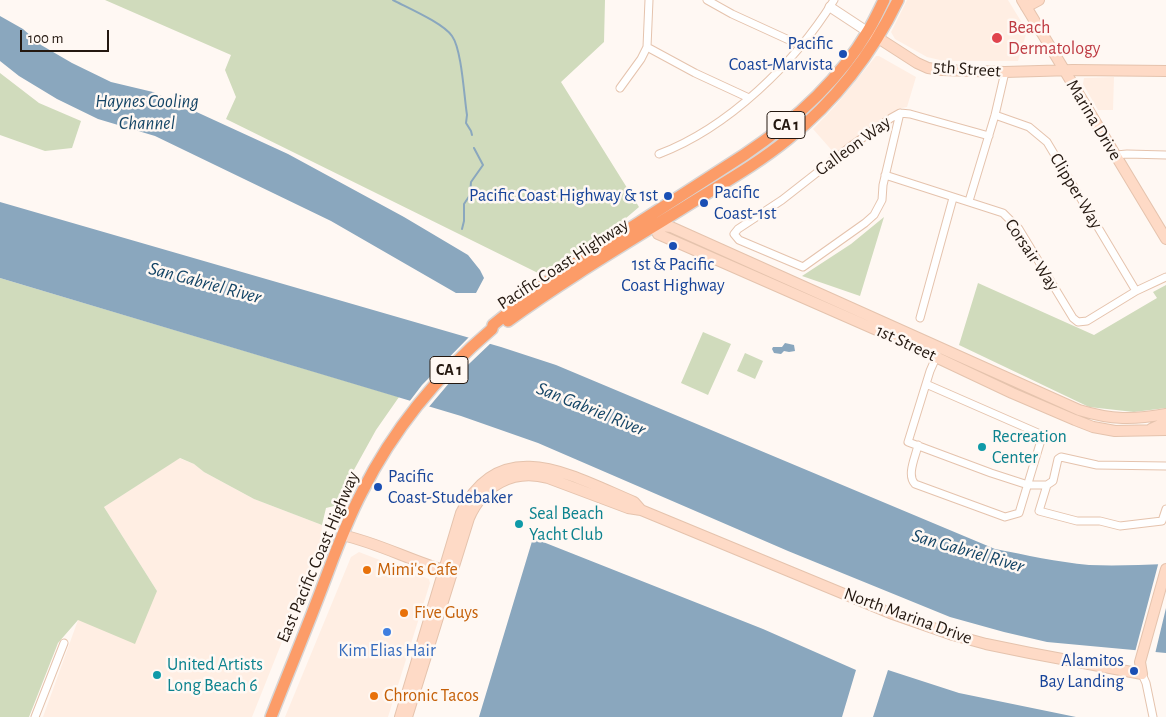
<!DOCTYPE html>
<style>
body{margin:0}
#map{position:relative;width:1166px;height:717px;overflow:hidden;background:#fff8f3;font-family:"Alegreya Sans",sans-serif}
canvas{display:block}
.scale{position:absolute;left:20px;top:30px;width:89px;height:22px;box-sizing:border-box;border:2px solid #241810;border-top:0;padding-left:6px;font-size:15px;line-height:18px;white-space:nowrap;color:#241810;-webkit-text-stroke:4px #fff8f3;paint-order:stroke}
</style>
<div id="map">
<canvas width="1166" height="717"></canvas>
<div class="scale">100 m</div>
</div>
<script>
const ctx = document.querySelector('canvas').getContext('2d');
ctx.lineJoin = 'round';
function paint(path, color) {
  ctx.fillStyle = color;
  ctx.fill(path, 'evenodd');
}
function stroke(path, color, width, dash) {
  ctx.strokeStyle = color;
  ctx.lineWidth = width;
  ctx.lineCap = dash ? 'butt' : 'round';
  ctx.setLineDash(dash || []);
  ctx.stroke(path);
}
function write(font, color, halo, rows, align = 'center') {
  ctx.font = font + ' "Alegreya Sans",sans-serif';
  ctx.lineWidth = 5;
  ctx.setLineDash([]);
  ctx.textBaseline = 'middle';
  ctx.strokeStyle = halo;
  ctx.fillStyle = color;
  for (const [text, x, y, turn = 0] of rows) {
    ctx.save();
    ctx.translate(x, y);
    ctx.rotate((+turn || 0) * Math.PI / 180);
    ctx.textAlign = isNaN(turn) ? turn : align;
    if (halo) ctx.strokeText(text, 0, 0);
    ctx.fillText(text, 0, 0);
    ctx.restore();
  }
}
paint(new Path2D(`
 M 907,0 L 1008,0 L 1027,31 L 1018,61 L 944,61 L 927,57 L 895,39 L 891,32 Z
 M 876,56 L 879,56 L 916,77 L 907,107 L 902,108 L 877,122 L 835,154 L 813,129 L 835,106 Z
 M 1114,77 L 1113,110 L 1098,110 L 1083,84 L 1084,78 Z
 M 179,458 L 194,464 L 204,472 L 254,499 L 322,525 L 321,544 L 252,717 L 43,717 L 78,620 L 157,591 L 104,507 Z
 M 359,552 L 429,579 L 430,583 L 388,717 L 285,717 L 351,557 Z`), '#ffeee3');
paint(new Path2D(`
 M 105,0 L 605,0 L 604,42 L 561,82 L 639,207 L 619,224 L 540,274 L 226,119 L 236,97 L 225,70 L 231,55 Z
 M 0,73 L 39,103 L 81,121 L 72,148 L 45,151 L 0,135 Z
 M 884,217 L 860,296 L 802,276 L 851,244 Z
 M 0,278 L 399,397 L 376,430 L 334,506 L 326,508 L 322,525 L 254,499 L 204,472 L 194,464 L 180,458 L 104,507 L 157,591 L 135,644 L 78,620 L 58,643 L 29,717 L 0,717 Z
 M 978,283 L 1094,335 L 1157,298 L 1153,292 L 1166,285 L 1166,408 L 1134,412 L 1089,407 L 959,345 Z
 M 703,332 L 731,344 L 708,395 L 681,383 Z
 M 745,353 L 763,361 L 755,379 L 737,371 Z`), '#d0dbbc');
paint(new Path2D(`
 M 0,16 L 23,29 L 41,45 L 72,63 L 111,82 L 153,92 L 288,154 L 404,217 L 468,255 L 480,270 L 484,278 L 476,293 L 456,293 L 331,221 L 155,136 L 98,119 L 57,99 L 19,76 L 0,61 Z
 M 0,202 L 501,347 L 556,365 L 995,549 C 1026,555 1057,562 1089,565 C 1115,566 1140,565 1166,564 L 1166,653 L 1047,642 L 1004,632 L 950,617 L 788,551 L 538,443 L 461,416 L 0,278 Z
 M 785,343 L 794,345 L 795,351 L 789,352 L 784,351 L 781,354 L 774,353 L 772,349 L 773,347 L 782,347 Z
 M 533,538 L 763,629 L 856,670 L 842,717 L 479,717 Z
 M 888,670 L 959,693 L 1076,717 L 873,717 Z`), '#8aa7be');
paint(new Path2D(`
 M 470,336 L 492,342 L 450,382 L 428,408 L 409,402 L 422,385 Z
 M 1159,561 L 1166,561 L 1166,608 L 1155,654 L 1135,652 Z`), '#fff8f3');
stroke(new Path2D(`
 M 393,0 C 408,8 443,23 452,36 C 462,50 464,97 467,115 L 466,123 L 471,131 L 472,135
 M 462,229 L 464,221 L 464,204 L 470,195 L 471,182 L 483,165 L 474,148`), '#8aa7be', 2);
const minor = new Path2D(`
 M 707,0 L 732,14 L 802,46
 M 647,47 L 695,73 L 749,98
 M 620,88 L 641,59 L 647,47 L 649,0
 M 900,113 L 883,185 L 882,200 L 874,215 L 865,223 L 803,267 L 739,240 L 734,234 L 738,229 L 782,200 L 851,146 L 891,118 L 900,113 L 910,114 L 989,136
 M 995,115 L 1029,127 L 1047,142 L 1136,291
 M 659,154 C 728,128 796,62 834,0
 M 1116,155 L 1127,154 L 1166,155
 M 885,175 L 1003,213 L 1019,229 L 1073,318 L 1078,322 L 1087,321 L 1136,291 L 1166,277
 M 969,201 L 995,115 L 1005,72
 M 920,318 L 953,198
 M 937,355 L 930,371 L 908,442 L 991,473 L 1028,485 L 1047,485
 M 918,445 C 916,456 906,475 915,484 L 1005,517 L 1019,513 L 1042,437 L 1038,433 L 926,384
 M 1047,485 L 1039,511 L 1077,521 L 1100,521 L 1120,526 L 1162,521 L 1166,509
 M 1047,485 L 1053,481 L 1058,459 L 1061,457 L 1097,465 L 1166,466
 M 1142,674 L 1146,683 L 1153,717
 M 35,717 L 64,643`);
const tertiary = new Path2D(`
 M 830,7 L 868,32`);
const secondary = new Path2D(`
 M 1022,0 L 1166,239
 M 1026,7 L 1039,0
 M 872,34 L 917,63 L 928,68 L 942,70 L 1005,72 L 1073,70 L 1166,71
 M 652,225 L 671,227 L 1079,410 C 1112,420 1133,420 1166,414
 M 654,226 L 658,234 L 904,342 L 1012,393 L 1075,420 L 1093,427 L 1115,431 L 1166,430
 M 1151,429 L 1166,422
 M 342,535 C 379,543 413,562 450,572
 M 400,717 L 461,513 C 501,432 574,477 634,502 L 641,510
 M 407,717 L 469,518 C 483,486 513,468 548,478 L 628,508 L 641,510 L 890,613 L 953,635 L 986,644 L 1030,653 L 1142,674 L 1140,662 L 1166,569`);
const trunk = new Path2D(`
 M 508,321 C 563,281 622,246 680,210 C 716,187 755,166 788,139 C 835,101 872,54 898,0
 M 271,717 C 287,676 304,635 320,593 C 333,559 345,524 362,492 C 393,430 439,374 492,329 L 493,325 L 545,283 L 744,155 C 793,122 838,82 868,31 C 874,21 879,10 884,0`);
stroke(minor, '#e5c3ad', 9);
stroke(tertiary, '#e5c3ad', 11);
stroke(secondary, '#e5c3ad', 12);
stroke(trunk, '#d8d5d4', 14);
stroke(minor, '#fff', 7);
stroke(tertiary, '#fff', 9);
stroke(secondary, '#fedac6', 10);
stroke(trunk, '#fc9c68', 11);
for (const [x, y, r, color] of [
 [997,38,6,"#e0444e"],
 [843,54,5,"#1a4fb4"],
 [668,196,5,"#1a4fb4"],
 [704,203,5,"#1a4fb4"],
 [673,246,5,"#1a4fb4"],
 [982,447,5,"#0f9aa8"],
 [378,487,5,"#1a4fb4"],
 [519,524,5,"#0f9aa8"],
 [367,570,5,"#e8710a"],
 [404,613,5,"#e8710a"],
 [387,632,5,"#3f7fe0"],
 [1134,671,5,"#1a4fb4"],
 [157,675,5,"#0f9aa8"],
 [374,696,5,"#e8710a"]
]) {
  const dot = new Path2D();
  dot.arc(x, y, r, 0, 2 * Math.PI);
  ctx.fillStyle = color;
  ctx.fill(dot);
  stroke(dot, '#fff8f3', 2);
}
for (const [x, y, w] of [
 [786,125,38],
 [449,370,38]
]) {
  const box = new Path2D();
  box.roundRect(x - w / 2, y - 13.5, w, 27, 4);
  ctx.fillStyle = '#fff8f3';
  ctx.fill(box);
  stroke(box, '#241810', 1);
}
write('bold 16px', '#241810', null, [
 ["CA 1",786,125],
 ["CA 1",449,370]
]);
write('18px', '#be3a42', '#fff8f3', [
 ["Beach",1008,28],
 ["Dermatology",1008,49]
], 'left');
write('18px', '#164399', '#fff8f3', [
 ["Pacific",833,44],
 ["Coast-Marvista",833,65],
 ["Pacific",714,193,"left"],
 ["Coast-1st",714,214,"left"],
 ["Pacific Coast Highway & 1st",658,196],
 ["1st & Pacific",673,265,"center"],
 ["Coast Highway",673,286,"center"],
 ["Pacific",388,477,"left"],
 ["Coast-Studebaker",388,498,"left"],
 ["Alamitos",1124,661],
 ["Bay Landing",1124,682]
], 'right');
write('18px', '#241810', '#fff8f3', [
 ["5th Street",967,69,4],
 ["Marina Drive",1094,120,59],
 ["Galleon Way",853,146,-36],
 ["Clipper Way",1076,191,59],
 ["Corsair Way",1032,255,56],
 ["Pacific Coast Highway",563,264,-33],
 ["1st Street",906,343,25],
 ["East Pacific Coast Highway",318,557,-67],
 ["North Marina Drive",908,616,20]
]);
write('18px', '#0d838f', '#fff8f3', [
 ["Recreation",992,437],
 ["Center",992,458],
 ["Seal Beach",529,514],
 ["Yacht Club",529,535],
 ["United Artists",167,665],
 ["Long Beach 6",167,686]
], 'left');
write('18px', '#c56008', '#fff8f3', [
 ["Mimi's Cafe",377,570],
 ["Five Guys",414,613],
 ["Chronic Tacos",384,696]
], 'left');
write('18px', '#366cbe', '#fff8f3', [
 ["Kim Elias Hair",387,651]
]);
write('italic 19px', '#154566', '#fff8f3', [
 ["Haynes Cooling",147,101],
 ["Channel",147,123],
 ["San Gabriel River",205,283,15],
 ["San Gabriel River",591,409,22],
 ["San Gabriel River",968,551,16]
]);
</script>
